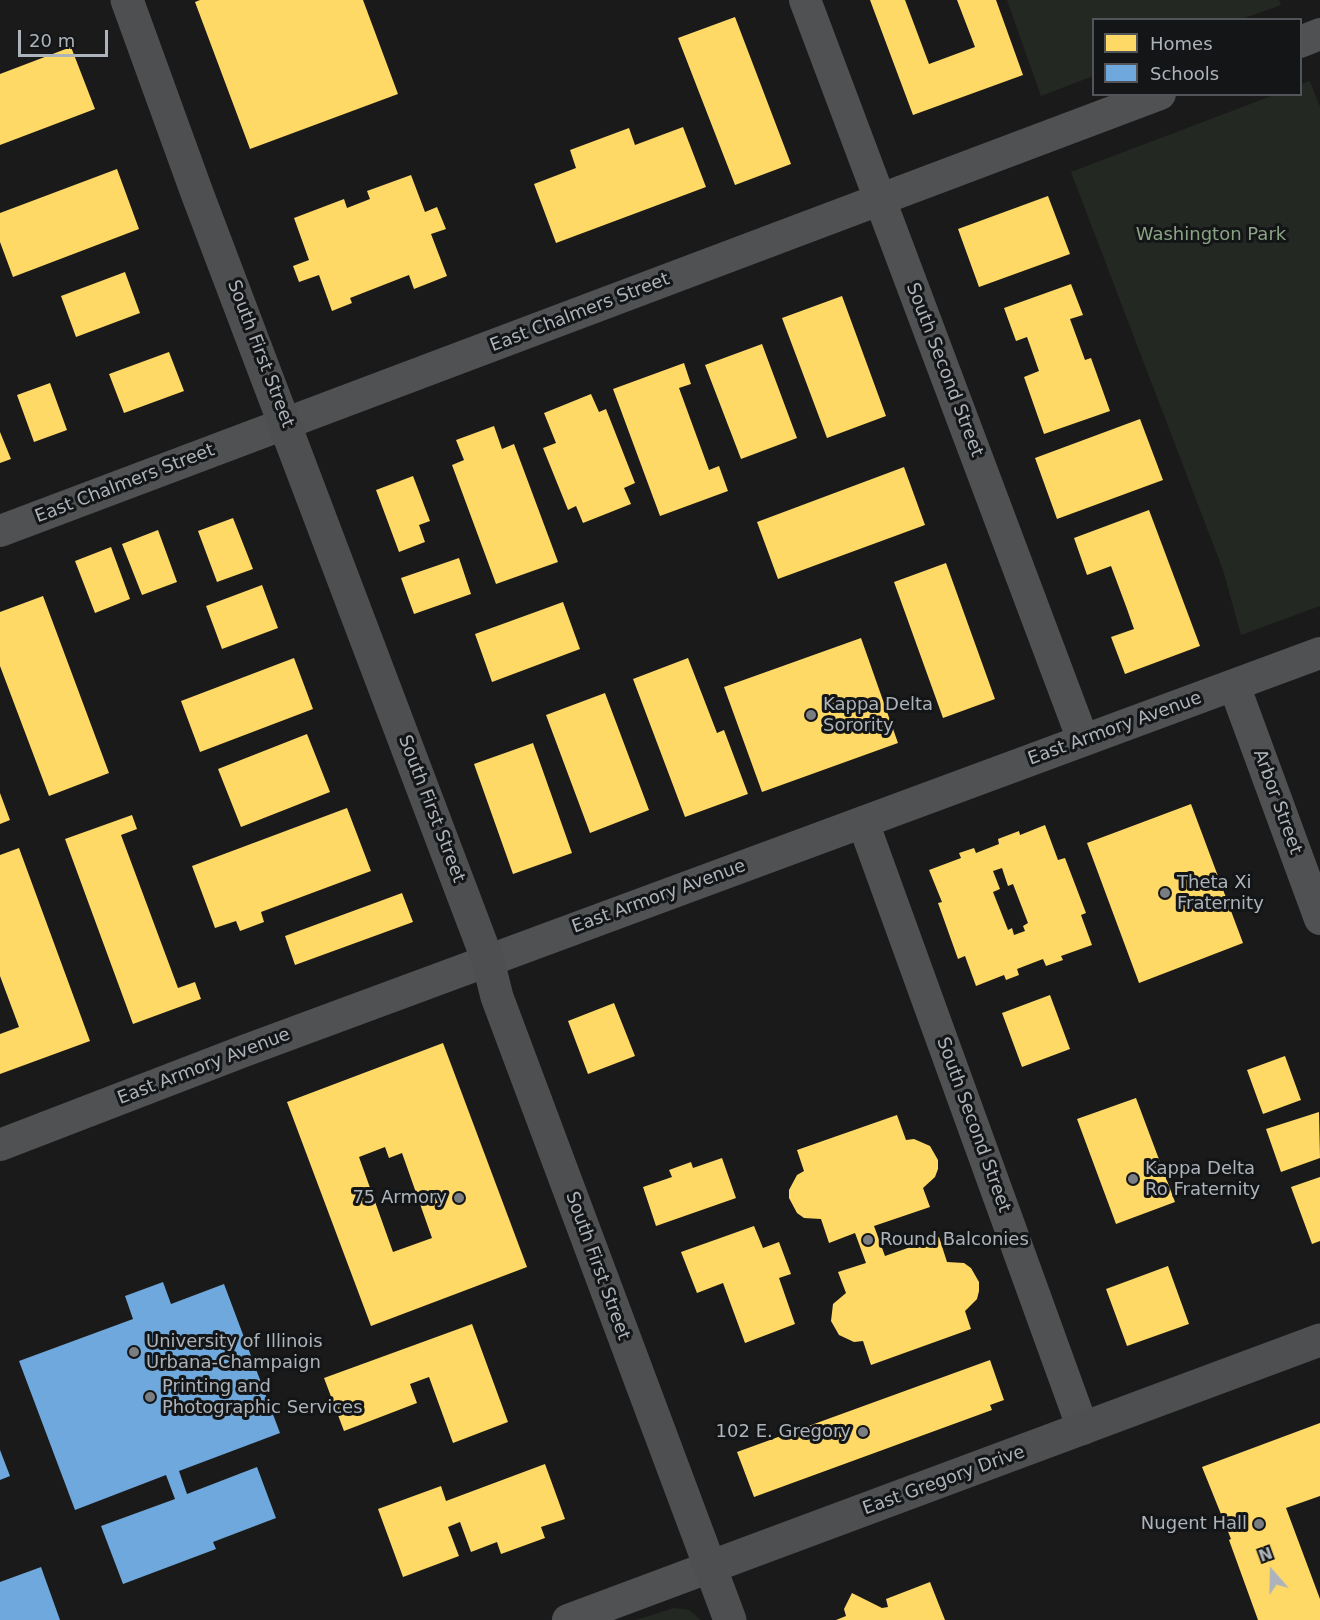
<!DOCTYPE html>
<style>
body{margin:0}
#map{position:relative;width:1320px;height:1620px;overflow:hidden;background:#1a1a1a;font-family:"DejaVu Sans",sans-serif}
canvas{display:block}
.legend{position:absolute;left:1092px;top:18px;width:210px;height:78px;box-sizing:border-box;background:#141516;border:2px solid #515458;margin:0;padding:8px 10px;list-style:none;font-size:18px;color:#adb3ba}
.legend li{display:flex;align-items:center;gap:12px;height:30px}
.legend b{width:30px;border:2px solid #515458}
.north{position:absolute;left:1242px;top:1542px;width:60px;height:60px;-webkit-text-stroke:4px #141516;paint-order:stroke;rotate:340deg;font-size:16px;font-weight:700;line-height:24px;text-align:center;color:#adb3ba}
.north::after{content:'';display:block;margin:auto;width:21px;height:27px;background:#adb3ba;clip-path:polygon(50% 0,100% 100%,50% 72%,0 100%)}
.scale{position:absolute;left:18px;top:30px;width:90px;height:27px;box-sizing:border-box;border:3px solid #adb3ba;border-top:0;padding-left:8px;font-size:18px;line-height:21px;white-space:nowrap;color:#adb3ba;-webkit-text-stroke:4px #141516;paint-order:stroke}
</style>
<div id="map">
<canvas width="1320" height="1620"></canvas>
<ul class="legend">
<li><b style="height:16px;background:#ffd966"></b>Homes</li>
<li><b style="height:16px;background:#6fa8dc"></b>Schools</li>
</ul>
<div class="north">N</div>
<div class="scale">20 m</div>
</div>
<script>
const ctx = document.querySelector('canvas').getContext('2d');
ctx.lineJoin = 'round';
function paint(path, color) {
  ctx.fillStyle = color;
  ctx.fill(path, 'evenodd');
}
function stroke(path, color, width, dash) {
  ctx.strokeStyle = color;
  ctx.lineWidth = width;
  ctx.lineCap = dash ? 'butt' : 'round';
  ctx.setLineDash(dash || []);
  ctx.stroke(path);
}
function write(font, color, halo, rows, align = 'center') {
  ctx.font = font + ' "DejaVu Sans",sans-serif';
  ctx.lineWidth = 6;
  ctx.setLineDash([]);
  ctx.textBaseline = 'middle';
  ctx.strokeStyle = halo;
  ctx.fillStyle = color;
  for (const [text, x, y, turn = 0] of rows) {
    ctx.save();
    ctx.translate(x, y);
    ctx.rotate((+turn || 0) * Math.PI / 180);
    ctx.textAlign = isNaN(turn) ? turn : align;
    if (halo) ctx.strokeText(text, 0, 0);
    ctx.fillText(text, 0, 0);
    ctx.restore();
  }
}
paint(new Path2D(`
 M 1007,0 L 1279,0 L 1281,5 L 1242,19 L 1094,20 L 1093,76 L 1041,96 Z
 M 1310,81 L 1320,107 L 1320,606 L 1241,635 L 1223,570 L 1071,172 L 1274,95 L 1300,94 L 1301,84 Z
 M 674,1608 L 689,1610 L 701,1620 L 636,1620 Z`), '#232922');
paint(new Path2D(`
 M 200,0 L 363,0 L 398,94 L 250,149 L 195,2 Z
 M 870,0 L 905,0 L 929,64 L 975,47 L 957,0 L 996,0 L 1023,75 L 913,115 Z
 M 735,17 L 791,164 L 735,185 L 678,38 Z
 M 71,47 L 95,109 L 0,145 L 0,74 Z
 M 683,127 L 706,187 L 556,243 L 534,184 L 576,168 L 570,150 L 629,128 L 635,145 Z
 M 117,169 L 139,229 L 13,277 L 0,242 L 0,213 Z
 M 411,175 L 425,212 L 437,207 L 446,229 L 431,234 L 447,276 L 414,289 L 409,275 L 350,298 L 352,303 L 332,311 L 319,275 L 299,282 L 293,266 L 309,260 L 294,218 L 344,199 L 347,208 L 370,199 L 367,191 Z
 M 1048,196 L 1070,254 L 979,287 L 958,229 Z
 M 125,272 L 140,313 L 76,337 L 61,296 Z
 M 1071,284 L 1083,315 L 1070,319 L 1085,360 L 1091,358 L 1110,411 L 1044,434 L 1024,377 L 1039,371 L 1027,337 L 1016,341 L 1004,308 Z
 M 842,296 L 886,416 L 827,438 L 782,318 Z
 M 762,344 L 797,438 L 741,459 L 705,365 Z
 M 169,352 L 184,391 L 124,413 L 109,374 Z
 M 684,363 L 691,384 L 679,388 L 709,470 L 719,466 L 728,491 L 660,516 L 613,389 Z
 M 50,383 L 67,430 L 34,442 L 17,395 Z
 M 591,394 L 599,412 L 606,409 L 635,483 L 624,488 L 631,504 L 583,523 L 576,506 L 568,510 L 543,448 L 556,443 L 544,413 Z
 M 1140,419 L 1163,480 L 1057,519 L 1035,458 Z
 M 494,426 L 502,449 L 514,444 L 558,562 L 496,584 L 452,465 L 464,460 L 456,440 Z
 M 0,432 L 11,459 L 0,463 Z
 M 904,467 L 925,525 L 778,579 L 757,522 Z
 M 413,476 L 430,521 L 419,525 L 425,542 L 399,552 L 376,490 Z
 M 1149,510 L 1200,646 L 1125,674 L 1111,637 L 1134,629 L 1127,609 L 1111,566 L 1087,575 L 1074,538 Z
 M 233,518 L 253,569 L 217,582 L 198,531 Z
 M 158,530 L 177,582 L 142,595 L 122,544 Z
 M 111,547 L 130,599 L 95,613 L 75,561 Z
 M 459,558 L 471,594 L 414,614 L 401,578 Z
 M 946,563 L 995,699 L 943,718 L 894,582 Z
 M 262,585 L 278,628 L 222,649 L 206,606 Z
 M 43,596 L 109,773 L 49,796 L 0,666 L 0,612 Z
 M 563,602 L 580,649 L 492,682 L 475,634 Z
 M 861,638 L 898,743 L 762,792 L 724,687 Z
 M 294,658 L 313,709 L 200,752 L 181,701 Z
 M 688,658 L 717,733 L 724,730 L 748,794 L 685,817 L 633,679 Z
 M 605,693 L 649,810 L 590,833 L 546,715 Z
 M 307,734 L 330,792 L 241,827 L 218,769 Z
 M 533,743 L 572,853 L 513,874 L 474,764 Z
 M 0,793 L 10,820 L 0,824 Z
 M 1191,804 L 1243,943 L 1139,983 L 1087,843 Z
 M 347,808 L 371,871 L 261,912 L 264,922 L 240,931 L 236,921 L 215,928 L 192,866 Z
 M 132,815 L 137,829 L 121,835 L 178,988 L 195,982 L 201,999 L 133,1024 L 65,839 Z
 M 1045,825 L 1058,860 L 1065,858 L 1086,913 L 1081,915 L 1092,945 L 1061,956 L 1063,960 L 1046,966 L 1043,959 L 1017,969 L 1019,975 L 1006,980 L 1004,975 L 976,986 L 965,956 L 958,959 L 938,903 L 942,902 L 929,870 L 961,858 L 959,853 L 974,848 L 976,853 L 999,844 L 998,839 L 1019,831 L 1020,835 ZM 1002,868 L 1008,886 L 1013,884 L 1028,923 L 1023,926 L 1025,931 L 1014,935 L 1012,928 L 1008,930 L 993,892 L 1000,889 L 993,871 Z
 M 19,848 L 90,1041 L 0,1074 L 0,1034 L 19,1027 L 0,976 L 0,855 Z
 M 402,893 L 413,922 L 295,965 L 285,936 Z
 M 1050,995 L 1070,1049 L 1022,1067 L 1002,1013 Z
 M 614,1003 L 635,1056 L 588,1074 L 568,1021 Z
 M 443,1043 L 527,1267 L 371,1326 L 287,1102 ZM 385,1147 L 389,1158 L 402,1153 L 432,1238 L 393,1252 L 359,1157 Z
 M 1285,1056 L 1301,1100 L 1263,1114 L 1247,1070 Z
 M 1136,1098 L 1175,1202 L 1116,1224 L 1077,1119 Z
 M 1319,1112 L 1320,1158 L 1281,1172 L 1266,1129 Z
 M 897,1115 L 906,1140 L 914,1139 L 930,1146 L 938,1160 L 938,1169 L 935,1177 L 923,1188 L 930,1207 L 874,1226 L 885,1256 L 939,1237 L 947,1262 L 964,1263 L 971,1268 L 979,1282 L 979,1291 L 977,1299 L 965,1311 L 971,1329 L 871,1365 L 863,1341 L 854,1342 L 839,1335 L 831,1321 L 833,1304 L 846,1293 L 838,1272 L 866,1263 L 855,1233 L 829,1243 L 821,1219 L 804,1218 L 797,1213 L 789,1198 L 789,1190 L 797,1175 L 804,1171 L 797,1150 Z
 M 722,1158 L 736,1198 L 656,1226 L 643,1187 L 672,1177 L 669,1170 L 691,1162 L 693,1168 Z
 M 1320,1177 L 1320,1241 L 1312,1244 L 1291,1187 Z
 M 754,1226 L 763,1248 L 779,1242 L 791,1274 L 779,1278 L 795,1324 L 745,1343 L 723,1283 L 697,1293 L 681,1252 Z
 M 1168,1266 L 1189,1324 L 1127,1346 L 1106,1289 Z
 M 472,1324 L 508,1422 L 453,1443 L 429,1377 L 410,1384 L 417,1403 L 344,1431 L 324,1378 Z
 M 990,1360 L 1004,1400 L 990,1405 L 992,1410 L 754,1497 L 737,1452 Z
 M 1320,1423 L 1320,1496 L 1286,1508 L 1320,1599 L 1320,1620 L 1258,1620 L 1229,1540 L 1231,1539 L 1202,1467 Z
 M 545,1464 L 565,1519 L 541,1527 L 545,1538 L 501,1554 L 497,1542 L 471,1552 L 460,1522 L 448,1527 L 459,1556 L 403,1577 L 378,1509 L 441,1486 L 446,1501 Z
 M 930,1582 L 945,1620 L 836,1620 L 846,1616 L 844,1609 L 852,1593 L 882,1608 L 888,1607 L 886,1599 Z`), '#ffd966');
paint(new Path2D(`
 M 163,1282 L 171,1304 L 224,1284 L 280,1433 L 179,1471 L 187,1494 L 257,1467 L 276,1518 L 213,1542 L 216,1549 L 123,1584 L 101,1526 L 175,1499 L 166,1475 L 75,1510 L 19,1361 L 133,1319 L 125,1296 Z
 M 0,1450 L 10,1476 L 0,1480 Z
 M 41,1567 L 60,1620 L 0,1620 L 0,1582 Z`), '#6fa8dc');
stroke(new Path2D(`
 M 805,0 L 1083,740
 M 1300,42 L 1320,34
 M 0,531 L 1160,94
 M 1234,685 L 1320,919
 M 863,822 L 1083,1429
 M 0,1145 L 244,1051 L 1320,653
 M 568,1620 L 710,1567`), '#4f5153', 32);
stroke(new Path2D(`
 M 127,0 L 197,193 L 488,961 L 497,997 L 730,1620
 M 710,1567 L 1320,1340`), '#4e4f51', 33);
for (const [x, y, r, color] of [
 [811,715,6,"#7a7d82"],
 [1165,893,6,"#7a7d82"],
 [1133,1179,6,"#7a7d82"],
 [459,1198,6,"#7a7d82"],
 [868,1240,6,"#7a7d82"],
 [134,1352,6,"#7a7d82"],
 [150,1397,6,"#7a7d82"],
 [863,1432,6,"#7a7d82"],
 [1259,1524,6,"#7a7d82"]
]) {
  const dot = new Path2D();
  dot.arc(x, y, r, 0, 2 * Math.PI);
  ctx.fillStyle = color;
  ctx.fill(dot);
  stroke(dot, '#141516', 2);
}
write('18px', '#8aa385', '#141516', [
 ["Washington Park",1211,235]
]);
write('18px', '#adb3ba', '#141516', [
 ["East Chalmers Street",580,313,-21],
 ["South First Street",260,354,69],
 ["South Second Street",944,370,69],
 ["East Chalmers Street",125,484,-21],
 ["East Armory Avenue",1115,729,-20],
 ["Arbor Street",1277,802,70],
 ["South First Street",431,809,69],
 ["East Armory Avenue",659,897,-20],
 ["East Armory Avenue",204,1067,-21],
 ["South Second Street",973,1125,70],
 ["South First Street",597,1266,70],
 ["East Gregory Drive",944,1481,-20]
]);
write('18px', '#adb3ba', '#141516', [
 ["Kappa Delta",823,705],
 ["Sorority",823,726],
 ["Theta Xi",1177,883],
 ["Fraternity",1177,904],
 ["Kappa Delta",1145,1169],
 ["Ro Fraternity",1145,1190],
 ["75 Armory",447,1198,"right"],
 ["Round Balconies",880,1240],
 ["University of Illinois",146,1342],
 ["Urbana-Champaign",146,1363],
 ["Printing and",162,1387],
 ["Photographic Services",162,1408],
 ["102 E. Gregory",851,1432,"right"],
 ["Nugent Hall",1247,1524,"right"]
], 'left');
</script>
